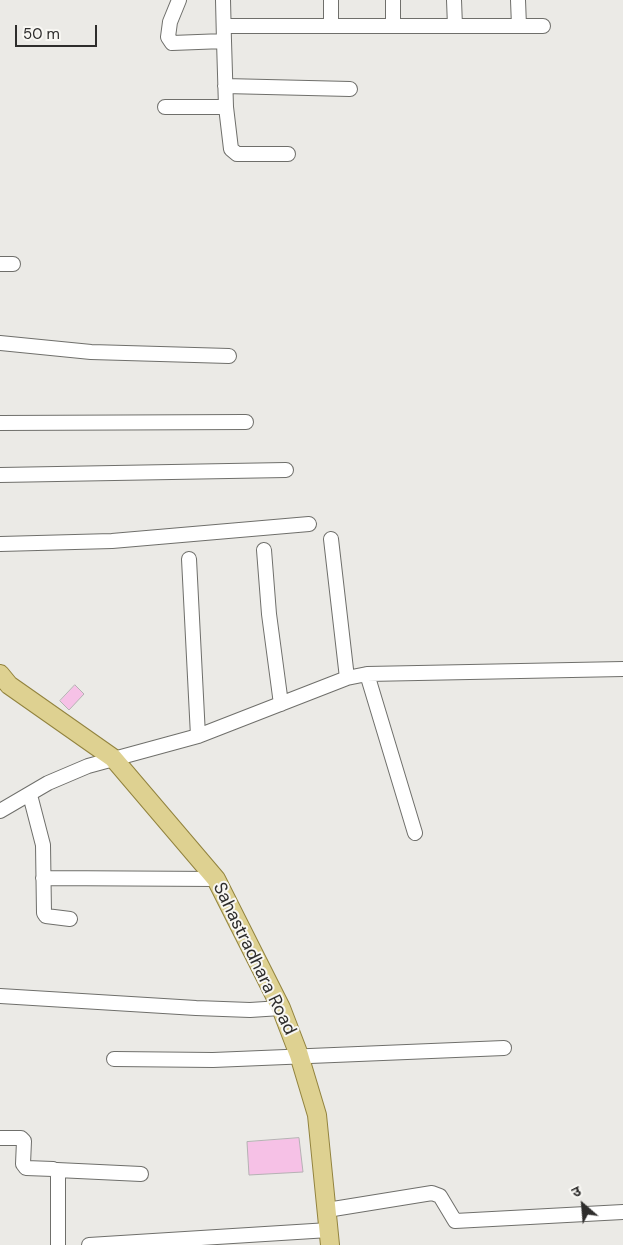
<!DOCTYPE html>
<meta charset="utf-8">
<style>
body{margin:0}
#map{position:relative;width:623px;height:1245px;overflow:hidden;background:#ebeae6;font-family:"DM Sans","Noto Sans Devanagari",sans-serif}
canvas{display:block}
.north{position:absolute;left:558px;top:1180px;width:50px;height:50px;-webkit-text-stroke:4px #f8f7f3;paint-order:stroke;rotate:333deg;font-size:14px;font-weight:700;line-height:20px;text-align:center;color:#2e2d2c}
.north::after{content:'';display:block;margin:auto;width:18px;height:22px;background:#2e2d2c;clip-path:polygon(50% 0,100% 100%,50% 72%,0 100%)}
.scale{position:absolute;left:15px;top:25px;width:82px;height:22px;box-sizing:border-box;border:2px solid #2e2d2c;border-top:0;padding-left:6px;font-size:15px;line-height:18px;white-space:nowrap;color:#2e2d2c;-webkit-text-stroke:4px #f8f7f3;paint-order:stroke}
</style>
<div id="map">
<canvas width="623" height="1245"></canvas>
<div class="north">उ</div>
<div class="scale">50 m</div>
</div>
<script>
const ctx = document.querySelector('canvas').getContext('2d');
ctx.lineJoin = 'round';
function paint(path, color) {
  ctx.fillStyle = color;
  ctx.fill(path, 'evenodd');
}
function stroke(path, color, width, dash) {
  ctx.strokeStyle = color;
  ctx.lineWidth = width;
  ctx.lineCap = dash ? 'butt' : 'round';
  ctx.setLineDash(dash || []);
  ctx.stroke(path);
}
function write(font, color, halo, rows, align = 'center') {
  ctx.font = font + ' "DM Sans",sans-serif';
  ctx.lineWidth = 4;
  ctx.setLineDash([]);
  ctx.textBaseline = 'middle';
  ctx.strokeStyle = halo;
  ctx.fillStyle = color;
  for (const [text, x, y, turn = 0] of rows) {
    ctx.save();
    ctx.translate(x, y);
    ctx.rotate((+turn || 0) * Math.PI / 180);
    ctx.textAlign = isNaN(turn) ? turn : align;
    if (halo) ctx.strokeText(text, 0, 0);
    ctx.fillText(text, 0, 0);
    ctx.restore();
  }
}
const building = new Path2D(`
 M 75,685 L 84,694 L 69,710 L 60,701 Z
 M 299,1138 L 303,1172 L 249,1175 L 247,1142 Z`);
paint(building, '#f6c1e6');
stroke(building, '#b5b1b3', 1);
const minor = new Path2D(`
 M 179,0 L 170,22 L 168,37 L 172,43 L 224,41 L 223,0
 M 331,0 L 331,26
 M 393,0 L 393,26
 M 454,0 L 455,26
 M 518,0 L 519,26
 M 224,26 L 543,26
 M 224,41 L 226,107 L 231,149 L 237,154 L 288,154
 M 225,86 L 350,89
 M 165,107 L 226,107
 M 0,264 L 13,264
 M 0,343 L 91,352 L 229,356
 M 0,423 L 246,422
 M 0,475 L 286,470
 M 331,539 L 347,678
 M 0,544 L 112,541 L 309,524
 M 264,550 L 269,614 L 281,704
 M 189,559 L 198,736
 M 367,674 L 415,833
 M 30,795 L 43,845 L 44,913 L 46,916 L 70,919
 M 0,811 L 48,783 L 88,766 L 198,736 L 347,678 L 367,674 L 623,669
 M 43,878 L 216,879
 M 0,996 L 196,1008 L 250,1010 L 281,1008
 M 114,1059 L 213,1060 L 504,1048
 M 0,1138 L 21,1138 L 24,1141 L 23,1164 L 26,1168 L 53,1169 L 58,1172 L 58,1245
 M 57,1170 L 141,1174
 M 327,1210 L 432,1193 L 440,1196 L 455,1221 L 623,1212
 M 89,1245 L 329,1230`);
const major = new Path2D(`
 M 0,674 L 9,685 L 113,758 L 216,879 L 281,1008 L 299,1055 L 317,1115 L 330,1245`);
stroke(minor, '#6f6f6b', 16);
stroke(major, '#92833e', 20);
stroke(minor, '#fff', 14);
stroke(major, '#ded191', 18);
write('18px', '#2e2d2c', '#f8f7f3', [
 ["Sahastradhara Road",254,959,64]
]);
</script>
